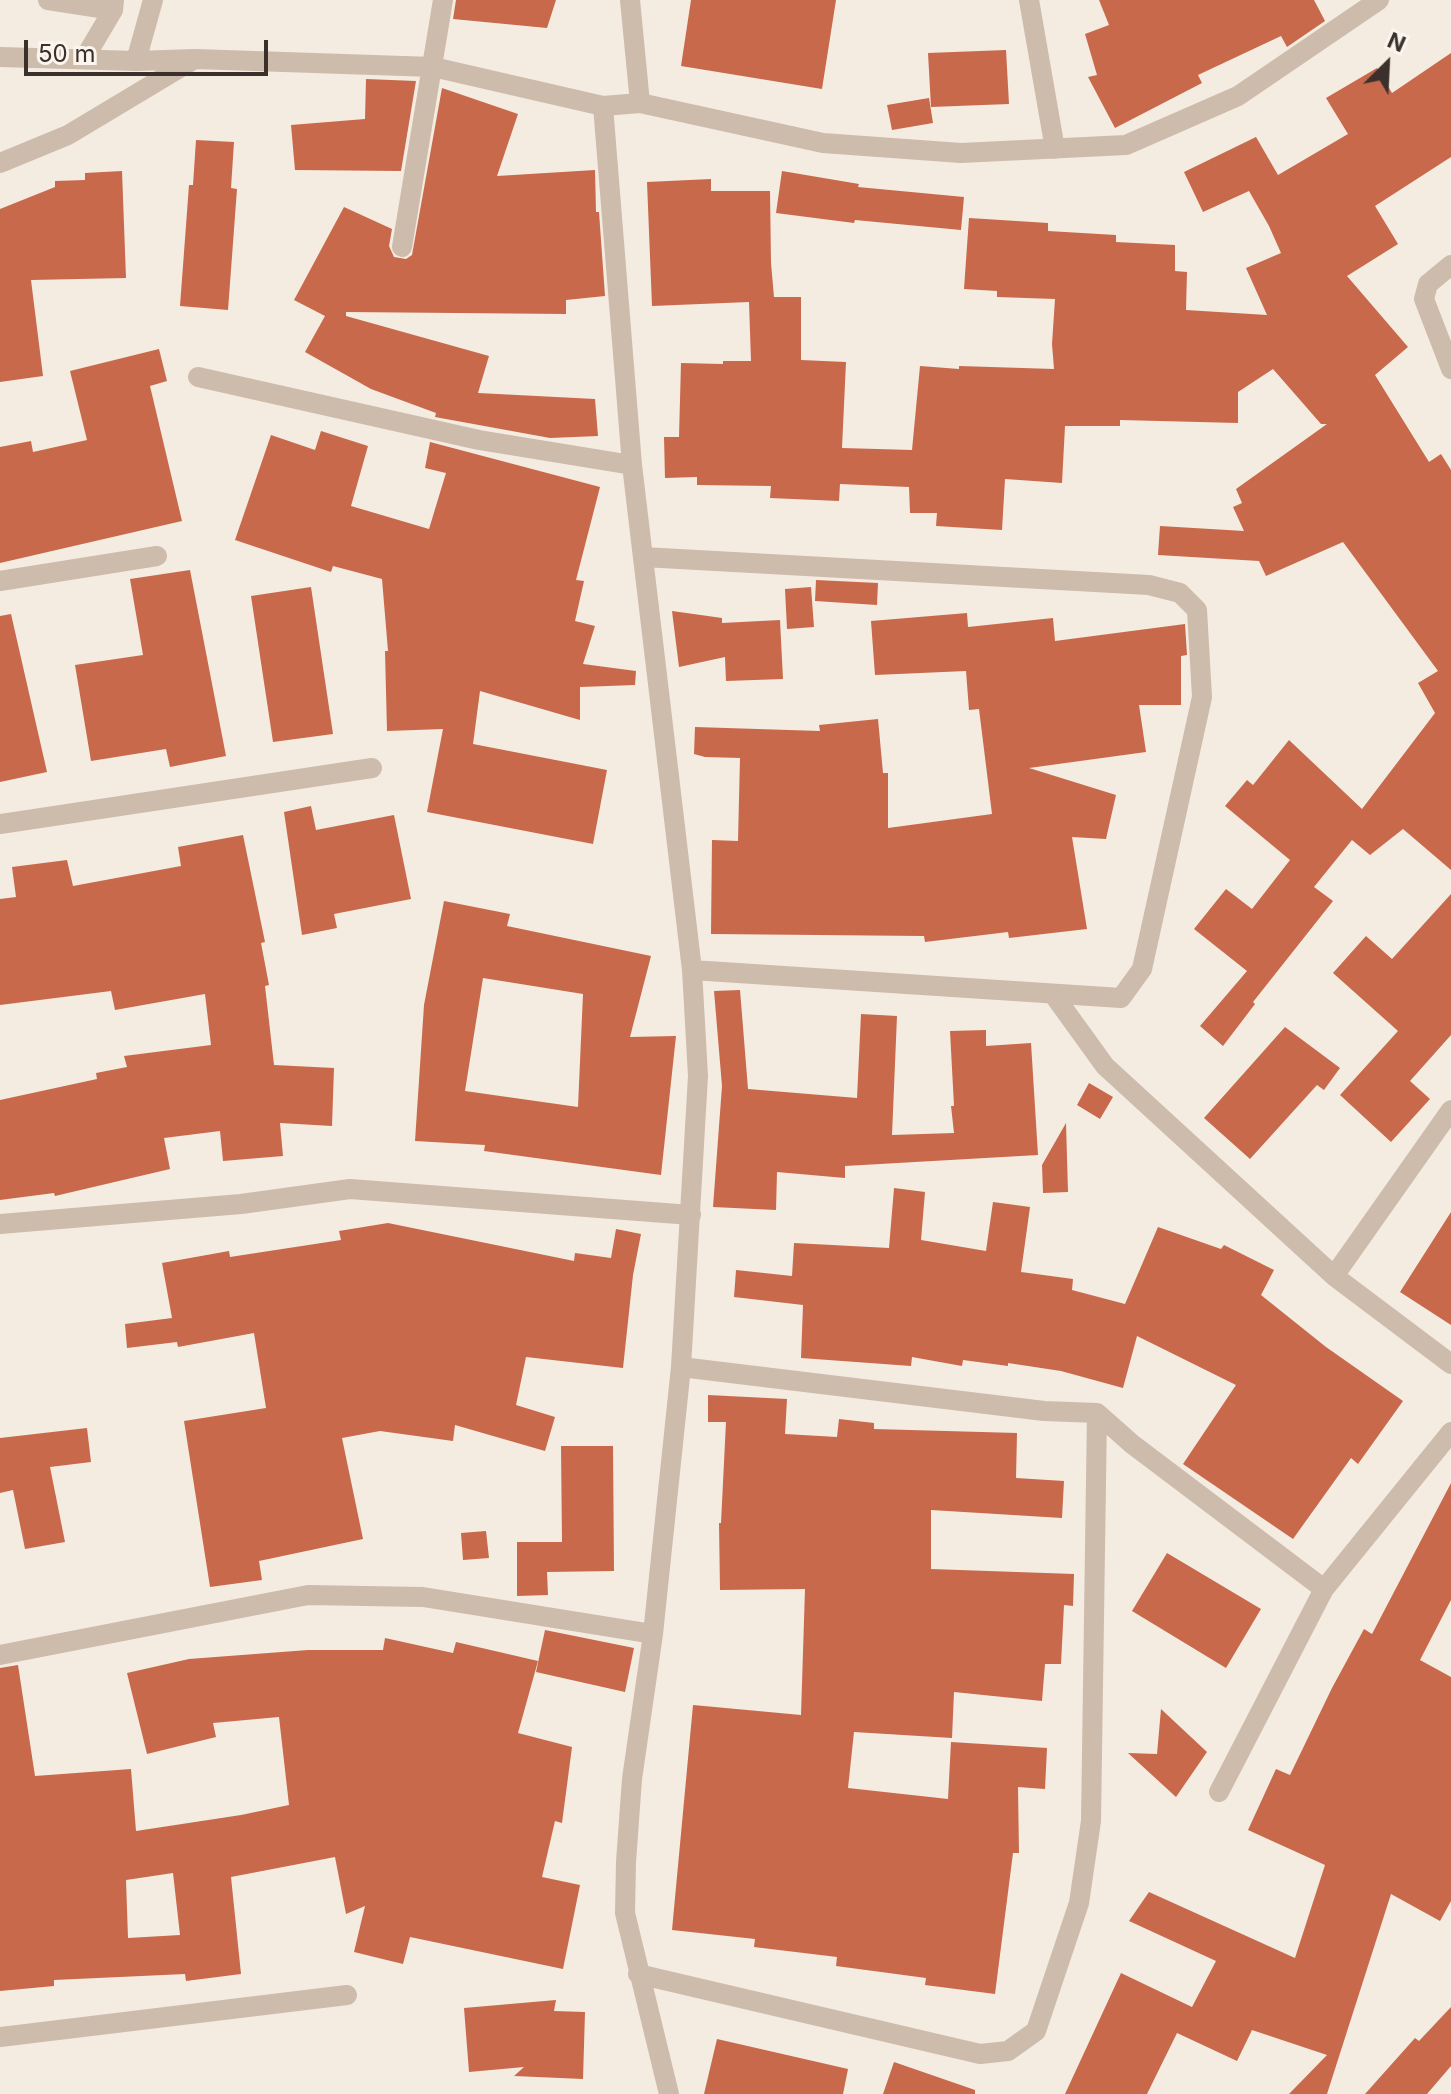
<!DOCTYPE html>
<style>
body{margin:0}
#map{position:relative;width:1451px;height:2094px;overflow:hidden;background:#f4ebe1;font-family:Inter,sans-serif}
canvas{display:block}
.north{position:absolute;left:1347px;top:24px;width:80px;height:80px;-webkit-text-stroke:6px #fbf5ee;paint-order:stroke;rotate:24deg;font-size:22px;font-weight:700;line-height:32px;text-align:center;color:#3b302b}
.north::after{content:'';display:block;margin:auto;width:28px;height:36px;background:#3b302b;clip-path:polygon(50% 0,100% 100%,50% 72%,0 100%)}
.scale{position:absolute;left:24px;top:40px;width:244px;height:36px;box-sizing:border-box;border:4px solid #3b302b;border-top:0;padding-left:10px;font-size:24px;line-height:28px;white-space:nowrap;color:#3b302b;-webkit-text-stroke:6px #fbf5ee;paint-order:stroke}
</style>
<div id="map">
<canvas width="1451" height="2094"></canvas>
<div class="north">N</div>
<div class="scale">50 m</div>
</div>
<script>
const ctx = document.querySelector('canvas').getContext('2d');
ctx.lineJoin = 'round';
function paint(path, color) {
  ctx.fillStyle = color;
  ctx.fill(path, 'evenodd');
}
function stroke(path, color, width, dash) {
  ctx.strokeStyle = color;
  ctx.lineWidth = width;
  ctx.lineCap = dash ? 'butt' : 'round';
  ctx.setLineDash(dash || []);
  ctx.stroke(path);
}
paint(new Path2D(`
 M 456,0 L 556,0 L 547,28 L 453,19 Z
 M 691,0 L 836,0 L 822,89 L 681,66 Z
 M 1099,0 L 1314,0 L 1325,21 L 1287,47 L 1281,36 L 1198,75 L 1202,83 L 1115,128 L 1088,77 L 1097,75 L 1085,34 L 1109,25 Z
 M 1006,50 L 1009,104 L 931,107 L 928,53 Z
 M 1451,53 L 1451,157 L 1375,206 L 1398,244 L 1347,276 L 1408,347 L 1375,375 L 1429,462 L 1441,454 L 1451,470 L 1451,870 L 1403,829 L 1370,855 L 1352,840 L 1314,887 L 1333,901 L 1253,1002 L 1255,1004 L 1223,1046 L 1200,1026 L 1247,971 L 1194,929 L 1226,889 L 1252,909 L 1290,860 L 1225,806 L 1247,780 L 1253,785 L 1289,740 L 1362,809 L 1435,713 L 1418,683 L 1438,671 L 1343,542 L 1266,576 L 1259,561 L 1158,555 L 1160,526 L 1244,531 L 1233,507 L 1242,503 L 1236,489 L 1327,424 L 1321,424 L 1273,369 L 1238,392 L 1238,423 L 1120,420 L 1120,426 L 1065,426 L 1062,483 L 1005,479 L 1002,530 L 936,526 L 937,513 L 910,513 L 909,487 L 840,484 L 839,501 L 770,498 L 771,486 L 697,485 L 697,477 L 665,478 L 664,437 L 679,437 L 681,363 L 723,364 L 723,361 L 751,361 L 749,302 L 652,306 L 647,182 L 711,179 L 711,191 L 770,191 L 771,263 L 774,297 L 801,297 L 801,360 L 846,362 L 842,448 L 912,450 L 920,366 L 959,369 L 959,366 L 1054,369 L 1052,344 L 1055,299 L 997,297 L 997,291 L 964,289 L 969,218 L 1048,223 L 1048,231 L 1116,235 L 1116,242 L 1175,245 L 1175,271 L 1187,272 L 1186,310 L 1267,315 L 1246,268 L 1281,253 L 1269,226 L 1249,191 L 1203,212 L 1184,172 L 1256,137 L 1278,175 L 1348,134 L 1326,98 L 1377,68 L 1392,93 Z
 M 366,79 L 416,81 L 401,171 L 295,170 L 291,125 L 365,119 Z
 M 442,88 L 518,114 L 497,176 L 595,170 L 596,212 L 599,212 L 605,296 L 566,300 L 566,314 L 346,312 L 346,316 L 489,356 L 478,393 L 595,399 L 598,436 L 550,438 L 435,417 L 436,413 L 371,389 L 305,352 L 325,316 L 294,300 L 344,207 L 392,229 L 389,246 L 394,257 L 406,259 L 412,255 Z
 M 929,98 L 933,123 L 892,130 L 887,105 Z
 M 196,140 L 234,142 L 231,188 L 237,189 L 228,310 L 180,306 L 189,185 L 193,185 Z
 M 122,171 L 126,278 L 31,280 L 43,376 L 0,382 L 0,209 L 55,187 L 55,181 L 85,180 L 85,173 Z
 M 782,171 L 859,184 L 858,187 L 964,197 L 961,230 L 855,220 L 854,223 L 776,213 Z
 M 159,349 L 167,381 L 150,386 L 182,521 L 0,563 L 0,447 L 31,441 L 33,452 L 87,440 L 70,371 Z
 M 321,431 L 368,446 L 351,506 L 429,529 L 446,473 L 425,468 L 430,442 L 600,487 L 576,580 L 584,581 L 575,621 L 595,626 L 583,664 L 636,671 L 635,685 L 580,687 L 580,720 L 480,691 L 473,744 L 607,770 L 593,844 L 427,812 L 443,729 L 387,731 L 385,651 L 388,651 L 382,579 L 333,566 L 331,572 L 235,540 L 271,435 L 315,450 Z
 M 190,570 L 226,756 L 170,767 L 166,749 L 91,761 L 75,665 L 143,655 L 130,579 Z
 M 816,580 L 878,583 L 877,605 L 815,601 Z
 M 311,587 L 333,734 L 273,742 L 251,596 Z
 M 811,587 L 814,627 L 787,629 L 785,589 Z
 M 672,611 L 722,618 L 722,623 L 780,620 L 783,679 L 726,681 L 725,657 L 679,667 Z
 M 967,613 L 968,627 L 1053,618 L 1055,641 L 1185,624 L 1187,655 L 1181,656 L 1181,705 L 1139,705 L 1146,752 L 1029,768 L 1116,795 L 1106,839 L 1072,837 L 1087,929 L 1009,938 L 1008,932 L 925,942 L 924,936 L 711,934 L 712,840 L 738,841 L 740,758 L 705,757 L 694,754 L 695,727 L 820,731 L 819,725 L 878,719 L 883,773 L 888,773 L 888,828 L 992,814 L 979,709 L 969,710 L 966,671 L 875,675 L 871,621 Z
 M 11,614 L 47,772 L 0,782 L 0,616 Z
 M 311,806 L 316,830 L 394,815 L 411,899 L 334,914 L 337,928 L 302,935 L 284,812 Z
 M 243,835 L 265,942 L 261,943 L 269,985 L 265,986 L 274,1065 L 334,1068 L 332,1126 L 280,1123 L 283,1156 L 223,1161 L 220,1131 L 164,1138 L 170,1169 L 55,1196 L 54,1193 L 0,1200 L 0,1100 L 97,1079 L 96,1073 L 127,1067 L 124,1056 L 211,1045 L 205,994 L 115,1010 L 111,991 L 0,1005 L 0,899 L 16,897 L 12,867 L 67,860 L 73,886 L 181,866 L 178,847 Z
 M 1451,894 L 1451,1035 L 1410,1081 L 1430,1099 L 1391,1142 L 1340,1095 L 1398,1031 L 1333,973 L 1366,936 L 1392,959 Z
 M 444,901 L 510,914 L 507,926 L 651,956 L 630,1037 L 676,1036 L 661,1175 L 484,1151 L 485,1145 L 415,1141 L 424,1005 ZM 483,978 L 583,994 L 578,1107 L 465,1091 Z
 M 740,990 L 748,1089 L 857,1098 L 861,1014 L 897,1016 L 892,1135 L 954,1133 L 951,1106 L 954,1106 L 950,1031 L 986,1030 L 986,1046 L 1031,1043 L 1038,1155 L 845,1166 L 845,1178 L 777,1172 L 776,1210 L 713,1207 L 722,1086 L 714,991 Z
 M 1285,1027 L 1340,1068 L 1324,1090 L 1317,1085 L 1250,1159 L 1204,1118 Z
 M 1089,1083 L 1113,1097 L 1100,1119 L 1077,1105 Z
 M 1066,1123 L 1068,1192 L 1043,1193 L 1042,1165 Z
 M 894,1188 L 925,1192 L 921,1240 L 986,1251 L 993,1202 L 1030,1207 L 1021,1272 L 1073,1279 L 1072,1290 L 1125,1304 L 1158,1227 L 1221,1249 L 1224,1245 L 1274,1270 L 1261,1295 L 1326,1347 L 1403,1401 L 1358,1464 L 1351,1458 L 1293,1539 L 1183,1464 L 1236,1385 L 1137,1336 L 1123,1388 L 1061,1371 L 1008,1363 L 1008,1366 L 963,1360 L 962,1366 L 912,1357 L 911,1366 L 801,1358 L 803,1305 L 734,1297 L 736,1270 L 792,1276 L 794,1243 L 889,1248 Z
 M 1451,1212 L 1451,1325 L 1400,1292 Z
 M 388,1223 L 574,1261 L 575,1253 L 611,1258 L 616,1229 L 641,1234 L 633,1275 L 623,1368 L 526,1357 L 516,1405 L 555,1417 L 545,1451 L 455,1425 L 453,1441 L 380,1431 L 342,1438 L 363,1539 L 259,1561 L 262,1580 L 210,1587 L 184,1421 L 266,1408 L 254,1333 L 178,1347 L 177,1342 L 127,1348 L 125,1324 L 172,1318 L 162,1263 L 229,1251 L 230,1257 L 341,1240 L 339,1231 Z
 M 708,1395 L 787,1399 L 785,1434 L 837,1437 L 839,1419 L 874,1423 L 874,1429 L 1017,1433 L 1016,1478 L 1064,1481 L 1062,1518 L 931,1510 L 931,1569 L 1074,1574 L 1073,1606 L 1064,1605 L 1061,1664 L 1045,1664 L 1042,1701 L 954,1692 L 952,1738 L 854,1732 L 848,1788 L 948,1799 L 951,1742 L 1047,1748 L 1045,1789 L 1018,1787 L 1019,1853 L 1013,1853 L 995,1994 L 925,1985 L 926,1978 L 836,1966 L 837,1957 L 754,1947 L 755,1939 L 672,1930 L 693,1705 L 801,1715 L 805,1589 L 720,1590 L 719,1523 L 721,1523 L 726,1422 L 708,1422 Z
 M 87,1428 L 91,1462 L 50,1467 L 65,1542 L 25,1549 L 13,1490 L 0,1493 L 0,1438 Z
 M 561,1446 L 613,1446 L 614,1571 L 547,1572 L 548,1595 L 517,1596 L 517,1542 L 562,1542 Z
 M 1451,1483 L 1451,1600 L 1420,1660 L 1451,1677 L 1451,1901 L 1440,1921 L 1391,1894 L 1327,2094 L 1289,2094 L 1327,2055 L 1252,2030 L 1237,2061 L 1177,2033 L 1147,2094 L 1065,2094 L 1121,1973 L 1192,2007 L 1216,1961 L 1129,1921 L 1149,1892 L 1295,1958 L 1325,1865 L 1248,1830 L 1276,1769 L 1290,1775 L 1332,1688 L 1364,1629 L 1372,1634 Z
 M 486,1531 L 489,1558 L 463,1560 L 461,1533 Z
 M 1167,1553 L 1261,1609 L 1226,1668 L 1132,1611 Z
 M 545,1630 L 634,1648 L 625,1692 L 536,1672 Z
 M 385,1638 L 453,1653 L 456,1642 L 538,1661 L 518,1733 L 572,1747 L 562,1823 L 555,1821 L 542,1877 L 580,1885 L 563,1969 L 410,1937 L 403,1964 L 354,1952 L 365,1906 L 346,1914 L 335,1857 L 231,1877 L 241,1974 L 186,1981 L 185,1974 L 54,1980 L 54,1986 L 0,1991 L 0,1668 L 18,1665 L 35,1776 L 131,1769 L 136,1831 L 241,1815 L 289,1805 L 279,1717 L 213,1723 L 216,1737 L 147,1754 L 127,1673 L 189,1659 L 308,1650 L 383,1650 ZM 173,1873 L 180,1935 L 128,1938 L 126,1880 Z
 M 1161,1709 L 1207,1752 L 1176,1797 L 1128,1753 L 1157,1754 Z
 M 556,2000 L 554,2011 L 585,2012 L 583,2079 L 514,2076 L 524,2067 L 469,2072 L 464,2008 Z
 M 1451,2007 L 1451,2066 L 1427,2094 L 1365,2094 L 1415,2038 L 1419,2041 Z
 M 717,2039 L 848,2069 L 843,2094 L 704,2094 Z
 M 894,2062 L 975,2090 L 975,2094 L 883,2094 Z`), '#c8694b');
stroke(new Path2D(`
 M 48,0 L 113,10
 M 630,0 L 640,103
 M 1029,0 L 1055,149
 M 0,57 L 136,61 L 195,59 L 433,67 L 603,106 L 640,103 L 823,143 L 961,153 L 1126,145 L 1238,96 L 1379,0
 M 84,59 L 113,10 L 114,0
 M 136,61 L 153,0
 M 603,106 L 632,465 L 692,970 L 698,1076 L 681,1367 L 653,1634 L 632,1779 L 626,1862 L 625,1913 L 669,2094
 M 0,163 L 68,135 L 193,60
 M 402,247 L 443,0
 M 1451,265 L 1428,284 L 1424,299 L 1451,369
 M 198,377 L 479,440 L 632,465
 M 643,557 L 1149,585 L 1180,593 L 1197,610 L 1202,697 L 1142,969 L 1121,998 L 692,970
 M 0,581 L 157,556
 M 0,824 L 372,768
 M 1053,994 L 1105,1066 L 1334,1276 L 1451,1364
 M 0,1224 L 241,1204 L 350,1189 L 691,1215
 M 1334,1276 L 1451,1110
 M 681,1367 L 1044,1411 L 1097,1413 L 1132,1444 L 1324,1589
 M 0,1655 L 308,1595 L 423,1597 L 653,1634
 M 1219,1792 L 1324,1589 L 1451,1432
 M 638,1974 L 980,2054 L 1008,2051 L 1036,2031 L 1079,1903 L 1091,1821 L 1097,1413
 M 0,2037 L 347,1995`), '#cdbbac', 20);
</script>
